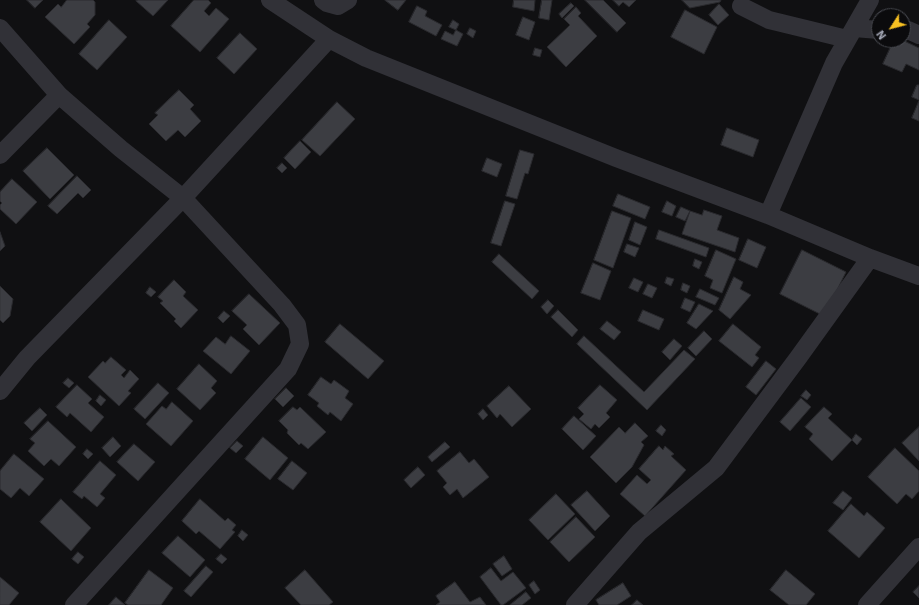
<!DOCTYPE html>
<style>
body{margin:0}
#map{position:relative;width:919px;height:605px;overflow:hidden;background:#101012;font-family:"Work Sans",sans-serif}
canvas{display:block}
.north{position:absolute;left:871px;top:8px;width:40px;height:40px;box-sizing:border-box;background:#0b0b0d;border:1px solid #47494f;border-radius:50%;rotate:234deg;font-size:11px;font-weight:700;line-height:16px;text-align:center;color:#a1a5b3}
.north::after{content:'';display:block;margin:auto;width:14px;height:18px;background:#f8c122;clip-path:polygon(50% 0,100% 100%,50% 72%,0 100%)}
</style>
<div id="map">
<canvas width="919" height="605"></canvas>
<div class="north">N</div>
</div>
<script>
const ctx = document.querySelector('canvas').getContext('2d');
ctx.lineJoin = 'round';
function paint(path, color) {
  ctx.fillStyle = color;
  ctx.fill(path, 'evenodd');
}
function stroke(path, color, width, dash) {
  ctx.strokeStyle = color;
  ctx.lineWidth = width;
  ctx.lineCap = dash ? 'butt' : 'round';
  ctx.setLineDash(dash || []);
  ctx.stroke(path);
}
const building = new Path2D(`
 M 27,0 L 43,0 L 35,8 Z
 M 67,0 L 93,0 L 95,2 L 95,15 L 87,24 L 90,27 L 74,44 L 45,17 L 58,4 L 61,7 Z
 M 138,0 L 168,0 L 153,16 L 136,1 Z
 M 194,0 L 208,0 L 211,3 L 204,11 L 209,16 L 216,8 L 229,19 L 200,52 L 171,26 Z
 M 385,0 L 406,0 L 398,10 Z
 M 514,0 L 535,0 L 534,11 L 513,7 Z
 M 542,0 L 552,0 L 549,20 L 539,18 Z
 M 585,0 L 603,0 L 626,23 L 617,32 Z
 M 613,0 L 636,0 L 629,7 L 623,2 L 619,6 Z
 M 682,0 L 721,0 L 720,2 L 690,8 Z
 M 571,3 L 574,6 L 562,18 L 559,14 Z
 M 719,4 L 729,15 L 718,25 L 709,15 Z
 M 417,6 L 427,11 L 425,16 L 442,25 L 436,36 L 409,22 Z
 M 576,7 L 581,13 L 578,16 L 597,36 L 566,67 L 547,47 L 570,25 L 564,19 Z
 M 685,10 L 717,27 L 704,54 L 671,37 Z
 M 523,17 L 535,22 L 529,40 L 516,35 Z
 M 109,20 L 127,37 L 97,70 L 79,54 Z
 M 453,20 L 459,24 L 456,30 L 449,27 Z
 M 470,28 L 476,31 L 473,38 L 467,34 Z
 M 456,30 L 463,34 L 457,46 L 441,39 L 445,31 L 453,35 Z
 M 240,33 L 257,49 L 234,74 L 217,58 Z
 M 894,40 L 902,40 L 919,48 L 919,70 L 906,64 L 902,72 L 883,64 Z
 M 535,48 L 542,50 L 540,57 L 533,55 Z
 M 917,85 L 919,85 L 919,100 L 912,97 Z
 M 179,90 L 194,105 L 190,109 L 201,121 L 185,137 L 178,130 L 166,141 L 149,124 L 158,115 L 155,113 Z
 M 919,101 L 919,121 L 912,118 Z
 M 337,102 L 355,119 L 320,156 L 302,140 Z
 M 727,128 L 759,140 L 753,157 L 721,145 Z
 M 300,141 L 311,152 L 295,169 L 284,158 Z
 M 47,148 L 74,175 L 50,199 L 23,171 Z
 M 520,150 L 534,154 L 528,174 L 525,173 L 517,199 L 506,196 Z
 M 487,158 L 502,164 L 497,177 L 482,171 Z
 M 282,163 L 287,168 L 282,173 L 277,168 Z
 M 77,176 L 91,190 L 83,198 L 78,193 L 57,214 L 48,206 Z
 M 12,179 L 37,202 L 16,224 L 0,209 L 0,205 L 2,203 L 0,201 L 0,192 Z
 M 618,194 L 650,207 L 645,219 L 613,206 Z
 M 505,201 L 515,204 L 501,246 L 491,243 Z
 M 667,201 L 676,206 L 672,216 L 662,212 Z
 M 681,207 L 690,211 L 685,221 L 676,217 Z
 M 704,210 L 722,216 L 717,230 L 739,238 L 735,252 L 682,234 L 690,211 L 702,215 Z
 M 612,211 L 631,218 L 613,268 L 594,260 Z
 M 635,222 L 647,227 L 640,245 L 629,240 Z
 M 659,230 L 709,248 L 706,257 L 656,239 Z
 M 0,232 L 5,246 L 0,251 Z
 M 748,239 L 766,247 L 757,268 L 739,260 Z
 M 627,244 L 639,248 L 635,257 L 624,252 Z
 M 716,250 L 736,259 L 722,293 L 710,288 L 713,280 L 705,276 Z
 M 802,250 L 846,272 L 824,316 L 780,294 Z
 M 499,254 L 539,291 L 532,299 L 492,262 Z
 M 695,259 L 702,262 L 699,269 L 693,266 Z
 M 593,263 L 611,271 L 600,300 L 581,293 Z
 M 667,277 L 674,279 L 671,286 L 665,283 Z
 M 734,277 L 743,282 L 740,289 L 751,295 L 730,319 L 719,310 Z
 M 634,278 L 643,282 L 638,292 L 629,288 Z
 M 174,280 L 186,292 L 183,296 L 198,310 L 181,328 L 174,321 L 176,319 L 160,303 L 163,301 L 158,297 Z
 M 683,283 L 690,286 L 687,293 L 681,290 Z
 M 648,284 L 657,288 L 652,298 L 643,294 Z
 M 0,286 L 13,299 L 10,316 L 3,323 L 0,320 Z
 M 150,287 L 156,292 L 151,297 L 146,293 Z
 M 700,289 L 719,298 L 715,305 L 696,297 Z
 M 249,294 L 280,323 L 259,345 L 243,329 L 247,325 L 232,311 Z
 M 685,298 L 695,302 L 690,312 L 681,308 Z
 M 548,300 L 554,306 L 547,314 L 541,307 Z
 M 699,304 L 713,311 L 696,329 L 687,323 Z
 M 558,310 L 578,330 L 572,337 L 551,317 Z
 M 643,310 L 664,319 L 659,330 L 638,321 Z
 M 224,311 L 230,316 L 223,323 L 218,318 Z
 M 607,321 L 621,332 L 614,340 L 600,329 Z
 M 340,324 L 384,361 L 368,379 L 325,342 Z
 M 733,324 L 761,347 L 755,355 L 759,358 L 752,367 L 719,341 Z
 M 704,331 L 712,339 L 696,356 L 688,348 Z
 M 231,336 L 250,351 L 231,374 L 203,351 L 216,337 L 225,344 Z
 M 584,336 L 644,392 L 684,350 L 695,359 L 647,410 L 577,344 Z
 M 674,339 L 682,346 L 670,360 L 662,352 Z
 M 111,357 L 126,370 L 121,375 L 124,378 L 130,370 L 139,379 L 128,391 L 131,393 L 119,406 L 88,377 L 103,361 L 105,363 Z
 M 766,361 L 776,369 L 756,395 L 746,387 Z
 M 199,364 L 217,381 L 211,388 L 216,393 L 200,410 L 177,389 Z
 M 321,377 L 331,384 L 334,380 L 349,391 L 345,398 L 353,404 L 341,421 L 330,412 L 328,415 L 317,406 L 319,403 L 308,395 Z
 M 68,378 L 74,383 L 69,388 L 63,383 Z
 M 158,383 L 169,393 L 145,419 L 134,409 Z
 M 77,385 L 92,399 L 88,403 L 104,417 L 91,432 L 70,413 L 67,417 L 56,407 Z
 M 600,385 L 617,400 L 606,413 L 610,417 L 599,428 L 595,424 L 591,429 L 579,419 L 584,414 L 578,408 Z
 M 509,386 L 531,409 L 512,427 L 500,414 L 497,418 L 487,406 Z
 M 286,388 L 294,396 L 283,407 L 275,399 Z
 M 806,390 L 811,395 L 807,400 L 801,396 Z
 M 100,395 L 106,400 L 101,406 L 96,401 Z
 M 801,398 L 811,407 L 790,431 L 780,422 Z
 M 172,402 L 193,421 L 171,446 L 146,424 L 162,406 L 166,409 Z
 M 293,407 L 297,410 L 300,407 L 326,432 L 308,449 L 301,443 L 299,445 L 287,433 L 288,430 L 279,421 Z
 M 824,407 L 832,414 L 828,418 L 852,440 L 832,461 L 809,439 L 813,434 L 805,427 Z
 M 40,408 L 47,415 L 32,431 L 24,423 Z
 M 483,409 L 488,415 L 483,420 L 478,414 Z
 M 574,416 L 596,436 L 583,450 L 562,429 Z
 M 48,421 L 76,447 L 59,466 L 51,459 L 44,466 L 28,451 L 35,443 L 30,439 Z
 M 635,423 L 648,436 L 641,442 L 644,445 L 632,467 L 616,483 L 590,457 L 619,427 L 625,433 Z
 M 661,425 L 666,430 L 662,436 L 656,431 Z
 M 919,427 L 919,461 L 902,443 Z
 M 856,434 L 862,439 L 857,445 L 852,440 Z
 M 113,437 L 121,446 L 110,457 L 102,448 Z
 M 263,437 L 288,458 L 270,480 L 245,459 Z
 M 237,441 L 243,446 L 236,453 L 230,448 Z
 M 445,442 L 450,447 L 432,462 L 428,457 Z
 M 134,444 L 155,462 L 138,481 L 117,462 Z
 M 659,446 L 663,450 L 665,446 L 674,454 L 671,456 L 686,470 L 645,516 L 620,494 L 637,475 L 647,484 L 651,480 L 639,469 Z
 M 895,448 L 919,471 L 919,491 L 912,499 L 906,494 L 897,504 L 868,477 Z
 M 87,449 L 93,454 L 88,459 L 83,454 Z
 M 460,452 L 469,463 L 474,459 L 489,477 L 463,498 L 457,489 L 450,495 L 443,487 L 447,483 L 437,471 Z
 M 14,454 L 44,479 L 29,496 L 20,488 L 11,498 L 0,489 L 0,471 Z
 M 100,461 L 116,475 L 100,494 L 105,498 L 97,507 L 84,496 L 82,499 L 73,492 Z
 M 292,461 L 307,473 L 293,490 L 278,479 Z
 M 418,467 L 425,475 L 411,488 L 404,480 Z
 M 587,491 L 610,516 L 595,531 L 571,505 Z
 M 843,491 L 852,498 L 843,510 L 833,503 Z
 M 556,494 L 575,514 L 548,540 L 529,520 Z
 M 61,499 L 91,528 L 71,551 L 40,522 Z
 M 200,499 L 225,521 L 228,518 L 236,525 L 232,530 L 235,532 L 220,549 L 199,531 L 196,534 L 182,521 Z
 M 851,504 L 864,516 L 867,512 L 885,528 L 859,558 L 828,531 Z
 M 576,517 L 595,537 L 569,562 L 550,542 Z
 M 242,530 L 248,535 L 243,541 L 238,536 Z
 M 178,536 L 205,560 L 190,577 L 162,553 Z
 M 78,552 L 84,557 L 78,564 L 72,559 Z
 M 221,554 L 227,559 L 222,564 L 216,559 Z
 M 504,556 L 512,569 L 502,576 L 493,564 Z
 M 206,566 L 213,572 L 191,597 L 184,591 Z
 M 491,568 L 501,581 L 513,572 L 526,588 L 503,605 L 501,605 L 480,577 Z
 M 149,570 L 173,588 L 161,605 L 128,605 L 125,603 Z
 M 305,570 L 333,602 L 329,605 L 301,605 L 285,588 Z
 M 786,570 L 815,594 L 806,605 L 789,605 L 770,590 Z
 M 0,577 L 19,593 L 9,605 L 0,605 Z
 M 534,581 L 540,590 L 535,594 L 529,585 Z
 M 455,582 L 470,602 L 480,597 L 486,605 L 436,605 L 440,602 L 436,596 Z
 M 623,583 L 631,596 L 617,605 L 599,605 L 596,600 Z
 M 919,586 L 919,598 L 913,592 Z
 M 526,592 L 531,598 L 522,605 L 510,605 Z
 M 116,597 L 125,605 L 109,605 Z
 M 637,600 L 643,605 L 632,605 Z`);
paint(building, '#3c3d42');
stroke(building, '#2a2a2e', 1);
stroke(new Path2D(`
 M 270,0 L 329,39 L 366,58 L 616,158 L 768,215 L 870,258 L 919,276
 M 323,0 L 327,3 L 338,6 L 348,0
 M 741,6 L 769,20 L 847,39
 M 0,28 L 59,95 L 121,149 L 183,198 L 282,305 L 297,325 L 300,344 L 288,369 L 74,605
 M 854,28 L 879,30
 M 903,30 L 908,30 L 919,35
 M 0,155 L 59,95
 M 768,215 L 834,63 L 870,0
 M 0,391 L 27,358 L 183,198 L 329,39
 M 575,605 L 639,532 L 716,468 L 798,358 L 870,258
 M 867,605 L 919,547`), '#313137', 18);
</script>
